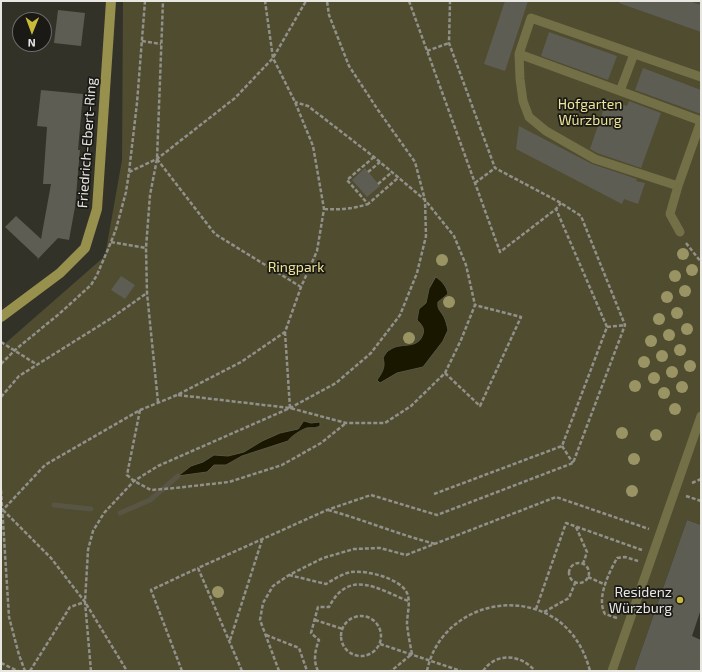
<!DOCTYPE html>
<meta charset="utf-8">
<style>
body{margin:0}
#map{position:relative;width:702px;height:672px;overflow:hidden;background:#333229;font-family:"Exo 2",sans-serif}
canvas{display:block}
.frame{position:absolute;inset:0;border:2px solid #e8e7e2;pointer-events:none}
.north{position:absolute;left:12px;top:12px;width:40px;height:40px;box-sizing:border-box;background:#1a1916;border:1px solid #6c6b68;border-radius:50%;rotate:181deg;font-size:11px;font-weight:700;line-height:16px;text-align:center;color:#e8e7e2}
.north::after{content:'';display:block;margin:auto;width:14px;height:18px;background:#c9ba3a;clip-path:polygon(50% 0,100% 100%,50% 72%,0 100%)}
</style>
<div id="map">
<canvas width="702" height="672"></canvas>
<div class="frame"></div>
<div class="north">N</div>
</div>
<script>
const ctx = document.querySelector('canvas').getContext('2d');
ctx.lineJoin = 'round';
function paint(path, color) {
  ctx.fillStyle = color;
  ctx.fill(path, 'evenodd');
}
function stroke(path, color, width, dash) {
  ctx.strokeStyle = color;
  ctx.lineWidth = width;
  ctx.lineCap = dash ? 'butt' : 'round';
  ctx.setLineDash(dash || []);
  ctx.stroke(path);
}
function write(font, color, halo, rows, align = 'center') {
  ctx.font = font + ' "Exo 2",sans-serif';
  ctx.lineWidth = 3.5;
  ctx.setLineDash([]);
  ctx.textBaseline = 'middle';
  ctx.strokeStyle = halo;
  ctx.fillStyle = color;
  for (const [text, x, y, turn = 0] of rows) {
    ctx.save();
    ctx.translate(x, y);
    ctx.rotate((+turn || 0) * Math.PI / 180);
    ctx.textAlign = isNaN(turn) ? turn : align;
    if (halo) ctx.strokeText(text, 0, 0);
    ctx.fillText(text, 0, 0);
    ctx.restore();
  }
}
paint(new Path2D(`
 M 123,1 L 701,1 L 701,525 L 687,520 L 634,671 L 1,671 L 1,347 L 105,256 L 122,160 Z`), '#4f4c30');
const water = new Path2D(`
 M 436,277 C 442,281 447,287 448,294 L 438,302 C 437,310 441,311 444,317 C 446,321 447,326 448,330 L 443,341 L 423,367 L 397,373 L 380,383 L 377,380 C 382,373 386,367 383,358 C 385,354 387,351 391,349 C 402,342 418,350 423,334 C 425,328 421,324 417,320 L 419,309 L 426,303 L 429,289 Z
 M 304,421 L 311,423 L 320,422 L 320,426 C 313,429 313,427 307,428 C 302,429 290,437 288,441 L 242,456 L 226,465 L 214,465 L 207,472 L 178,476 L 191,466 L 203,462 L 214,455 L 228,456 L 244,452 L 262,441 L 280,433 L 298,429 Z`);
paint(water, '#1a1700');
stroke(water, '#585544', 1);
stroke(new Path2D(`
 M 54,505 L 91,509
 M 120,513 L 150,500 L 178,476`), '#585544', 5);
paint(new Path2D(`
 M 505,1 L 528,1 L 505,71 L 484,64 Z
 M 620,1 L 689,1 L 701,5 L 701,32 L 619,3 Z
 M 58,10 L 85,13 L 81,46 L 54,43 Z
 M 549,32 L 617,56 L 608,80 L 541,56 Z
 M 643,68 L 701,90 L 701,114 L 635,90 Z
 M 41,90 L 83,94 L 78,150 L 80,150 L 75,207 L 69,240 L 58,238 L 37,260 L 38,258 L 5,227 L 16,216 L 41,239 L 51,184 L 43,184 L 47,127 L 37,126 Z
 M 607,99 L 627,106 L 629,101 L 661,113 L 641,168 L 597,153 L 590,149 Z
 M 519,126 L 592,164 L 637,179 L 636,181 L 645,183 L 638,204 L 624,199 L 622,204 L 516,149 Z
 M 365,168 L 380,186 L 367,197 L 352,180 Z
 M 121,276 L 135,285 L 125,299 L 111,290 Z
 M 687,520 L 701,525 L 701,609 L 692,636 L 701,640 L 701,671 L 634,671 Z`), '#5e5d53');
stroke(new Path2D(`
 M 409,1 L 500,252 L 556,209 L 561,203
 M 142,41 L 161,44
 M 427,51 L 449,43
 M 374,157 L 347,180 L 368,204 L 399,177
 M 157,159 L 215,234 L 301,287
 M 129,172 L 157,159 L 235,98 L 273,58 L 306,1
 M 368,172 L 380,162
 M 475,183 L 495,168
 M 378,184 L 392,172
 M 324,209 C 340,210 352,209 368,204
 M 111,242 L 146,248
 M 686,243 L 701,262
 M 607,327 L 625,325
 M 285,332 L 290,408
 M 1,342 L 36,364
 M 1,364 L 15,350 L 59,314 L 91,285 L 97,275 L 111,242 L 116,229 L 126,192 L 129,172 L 137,103 L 145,1
 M 445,373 L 480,406 L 521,317 L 475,305
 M 178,395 L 290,408 L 346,423 L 385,423 L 411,406 L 445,373 L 461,340 L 475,305 L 466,265 L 454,236 L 425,200 L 374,157 L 308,106 L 295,102
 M 1,397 L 19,376 L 110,319 L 147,293
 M 158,402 L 147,293 L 146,248 L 150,195 L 157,159 L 163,1
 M 140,410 L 127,475 L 134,481 L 151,490 L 175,488 L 229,482 L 282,465 L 321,443 L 346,423
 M 562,446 L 573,463
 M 692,483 L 701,479
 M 1,490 L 9,617 L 19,655 L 25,671
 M 434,494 L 562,446 L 607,327 L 556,209
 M 686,496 L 701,501
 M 3,510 L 51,558 L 85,602 L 127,671
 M 328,510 C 365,520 399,535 436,544
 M 1,512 L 45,465 L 140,410 L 177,395 L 241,362 L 285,332 L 301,287 L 317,251 L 324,209 L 313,146 L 295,102 L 273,58 L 265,1
 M 576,527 L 587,552 L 583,564
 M569 573a10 10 0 1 1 20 0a10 10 0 1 1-20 0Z
 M 289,575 L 326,584 C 334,579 342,574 351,572 C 366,570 400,578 407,593 C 411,602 407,614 407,624 C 408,634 410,644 412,654 L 391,671
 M 588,577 L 606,585
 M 536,609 L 566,523 L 642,550
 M 544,612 L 569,598 L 575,583
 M341 636a20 20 0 1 1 40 0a20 20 0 1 1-40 0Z
 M 617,618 L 605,614 C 596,598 609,573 617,558 L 625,557 L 638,561
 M 315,620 L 343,629
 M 266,635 L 299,648 L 307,671
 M 230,640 L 262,540
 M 380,644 L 461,671
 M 1,663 L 18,671
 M 30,671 L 70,607 L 85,602
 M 91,671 L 85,602 L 88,550 L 93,531 L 104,513 L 134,481 L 158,466 L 290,408 L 336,383 L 371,353 L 400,315 L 417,273 L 426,236 L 425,200 L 415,162 L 378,110 L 349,66 L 329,15 L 327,1
 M 182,671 L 151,590 L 198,568
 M 242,671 L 198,568 L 327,510 L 371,495 L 437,515 L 573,463 L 625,325 L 581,216 L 561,203 L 495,168 L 449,43 L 450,1
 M 279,671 L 260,620 L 263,603 L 273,586 L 289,575 L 323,558 L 354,549 L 380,548 L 406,555 L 556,497 L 649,529
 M 318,671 C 313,661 315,650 319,640 L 311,633 L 318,607 L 329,607 C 349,568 378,589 408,601
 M 427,671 C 439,611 512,586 560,622 C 576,635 585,652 590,671
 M 483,671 C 496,652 521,654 535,671`), '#919089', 2.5, [4, 2]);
stroke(new Path2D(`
 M 519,54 L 620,91
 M 634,54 L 620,91 L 701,121
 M 701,77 L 531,18 L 519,54 L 520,79 L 523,101 L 529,117 L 546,131 L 595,159 L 678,186 L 701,121
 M 678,186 L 670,214 L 680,232
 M 612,671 L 701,416`), '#736f46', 9);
stroke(new Path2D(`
 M 1,317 L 60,273 L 85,248 L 97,209 L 111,1`), '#98914e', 10);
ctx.fillStyle = '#9a9465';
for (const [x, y] of [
 [683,254],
 [442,260],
 [692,270],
 [675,276],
 [685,291],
 [667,297],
 [449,302],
 [677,313],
 [659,319],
 [687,329],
 [669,335],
 [409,338],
 [651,341],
 [680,350],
 [662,356],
 [644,362],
 [690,366],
 [672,372],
 [654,378],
 [635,386],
 [682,387],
 [664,393],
 [675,409],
 [622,433],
 [656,435],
 [634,459],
 [632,491],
 [218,592]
]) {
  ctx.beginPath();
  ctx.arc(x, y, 6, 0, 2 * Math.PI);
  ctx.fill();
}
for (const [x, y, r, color] of [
 [680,600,4,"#c9ba3a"]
]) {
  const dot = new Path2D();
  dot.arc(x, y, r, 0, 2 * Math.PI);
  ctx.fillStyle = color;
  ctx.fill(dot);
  stroke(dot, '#1a1916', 1.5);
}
write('14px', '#eee596', '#1a1916', [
 ["Hofgarten",590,104],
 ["Würzburg",590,120],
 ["Ringpark",296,267]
]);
write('14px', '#e8e7e2', '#1a1916', [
 ["Friedrich-Ebert-Ring",87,143,-86]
]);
write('14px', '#e8e7e2', '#1a1916', [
 ["Residenz",672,592],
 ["Würzburg",672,608]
], 'right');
</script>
